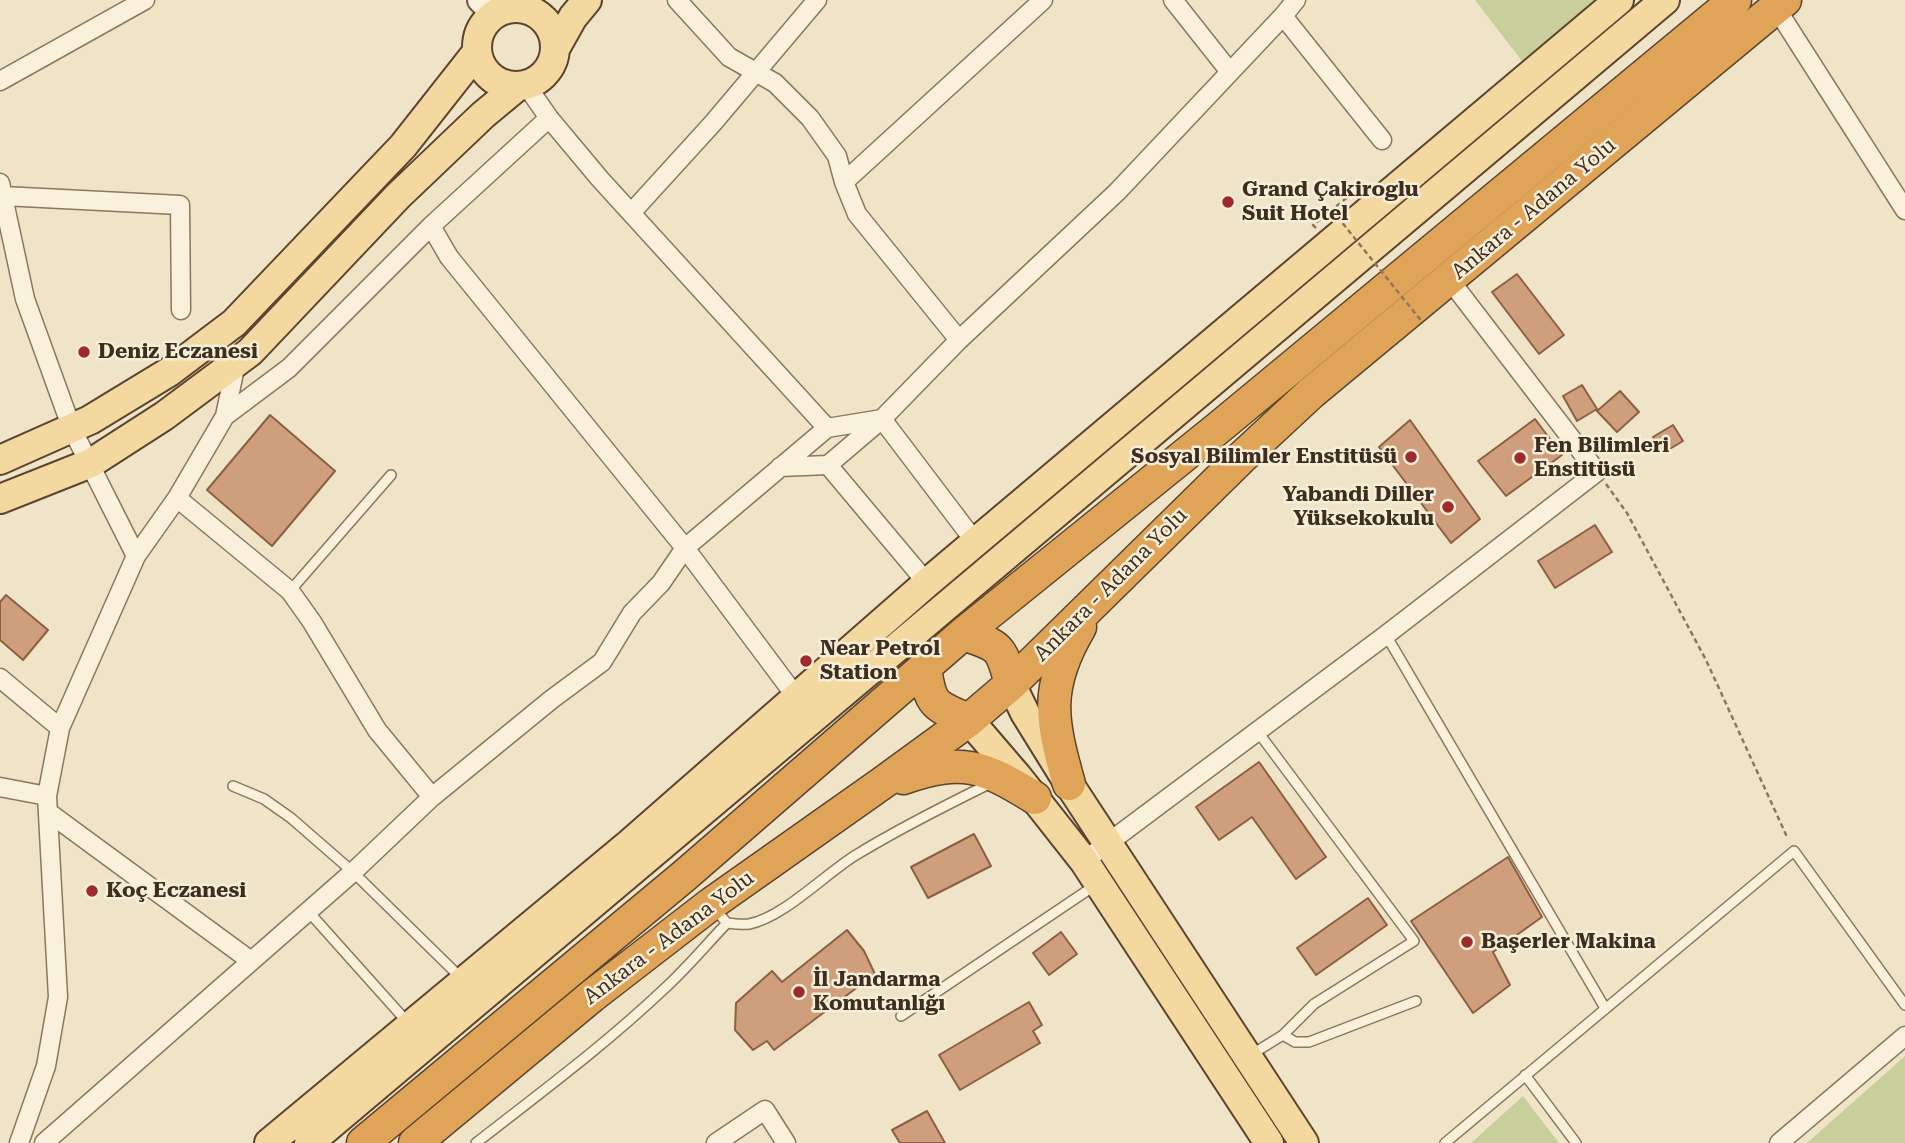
<!DOCTYPE html>
<meta charset="utf-8">
<style>
body{margin:0}
canvas{display:block;background:#f0e4c8}
</style>
<canvas width="1905" height="1143"></canvas>
<script>
const ctx = document.querySelector('canvas').getContext('2d');
ctx.lineJoin = 'round';
function paint(path, color) {
  ctx.fillStyle = color;
  ctx.fill(path, 'evenodd');
}
function stroke(path, color, width, dash) {
  ctx.strokeStyle = color;
  ctx.lineWidth = width;
  ctx.lineCap = dash ? 'butt' : 'round';
  ctx.setLineDash(dash || []);
  ctx.stroke(path);
}
function write(font, color, halo, rows, align = 'center') {
  ctx.font = font + ' "Roboto Serif",serif';
  ctx.lineWidth = 5;
  ctx.setLineDash([]);
  ctx.textBaseline = 'middle';
  ctx.strokeStyle = halo;
  ctx.fillStyle = color;
  for (const [text, x, y, turn = 0] of rows) {
    ctx.save();
    ctx.translate(x, y);
    ctx.rotate((+turn || 0) * Math.PI / 180);
    ctx.textAlign = isNaN(turn) ? turn : align;
    if (halo) ctx.strokeText(text, 0, 0);
    ctx.fillText(text, 0, 0);
    ctx.restore();
  }
}
paint(new Path2D(`
 M 1475,0 L 1595,0 L 1522,61 Z
 M 1905,1056 L 1905,1143 L 1807,1143 Z
 M 1523,1096 L 1559,1143 L 1471,1143 Z`), '#c9cf9b');
const building = new Path2D(`
 M 1517,274 L 1564,335 L 1539,354 L 1492,292 Z
 M 1582,385 L 1597,409 L 1577,421 L 1563,396 Z
 M 1620,391 L 1639,412 L 1617,432 L 1597,411 Z
 M 270,415 L 335,471 L 272,546 L 207,490 Z
 M 1535,419 L 1562,455 L 1506,496 L 1478,461 Z
 M 1410,420 L 1480,519 L 1451,543 L 1379,447 Z
 M 1673,425 L 1683,441 L 1663,453 L 1653,437 Z
 M 1595,525 L 1612,552 L 1555,588 L 1538,561 Z
 M 6,595 L 48,630 L 23,660 L 0,640 L 0,602 Z
 M 1259,762 L 1326,857 L 1296,879 L 1252,817 L 1219,840 L 1196,807 Z
 M 974,834 L 991,866 L 928,898 L 911,867 Z
 M 1508,857 L 1542,917 L 1493,952 L 1510,985 L 1473,1013 L 1411,921 Z
 M 1368,898 L 1387,925 L 1316,975 L 1297,948 Z
 M 847,930 L 864,951 L 875,974 L 774,1050 L 767,1041 L 753,1050 L 735,1030 L 736,1003 L 772,971 L 782,982 Z
 M 1061,932 L 1077,954 L 1049,975 L 1033,953 Z
 M 1029,1002 L 1042,1025 L 1033,1031 L 1040,1043 L 960,1090 L 939,1055 Z
 M 927,1111 L 945,1143 L 900,1143 L 892,1130 Z`);
paint(building, '#cf9f7d');
stroke(building, '#8d5f41', 2);
const lane = new Path2D(`
 M 290,591 L 391,475
 M 1386,635 L 1605,1008
 M 233,786 L 264,799 L 291,818 L 353,872 L 460,977
 M 714,908 L 727,923 C 734,924 742,925 749,924 C 784,917 825,874 856,855 C 900,828 946,805 993,782
 M 308,911 L 409,1024
 M 901,1016 L 1097,884
 M 1283,1035 L 1295,1042 L 1309,1042 L 1416,1001
 M 1249,1056 L 1283,1035 L 1314,1004 L 1414,941 L 1258,732
 M 1525,1075 L 1576,1143
 M 476,1143 C 540,1093 605,1045 664,989 C 686,969 706,945 727,923
 M 1445,1143 L 1794,851 L 1905,1005`);
const street = new Path2D(`
 M 677,0 L 729,57 L 775,83 L 810,118 L 837,156 L 844,182
 M 1173,0 L 1230,72
 M 1776,8 L 1905,210
 M 1283,16 L 1382,140
 M 0,81 L 145,0
 M 532,83 L 533,95 L 549,118 L 600,179 L 827,428
 M 0,183 L 25,299 L 72,429 L 136,556
 M 3,196 L 180,205 L 181,310
 M 631,213 L 713,123 L 817,0
 M 431,226 L 449,257 L 685,548 L 797,698
 M 959,340 L 857,214 L 844,182 L 1043,0
 M 225,416 L 289,368 L 431,226 L 549,118
 M 828,465 L 927,583
 M 780,467 L 828,465 L 882,419 L 959,340 L 1117,192 L 1283,16 L 1296,0
 M 177,498 L 290,591 L 312,622 L 377,730 L 432,797
 M 0,678 L 60,728
 M 0,787 L 47,796
 M 48,812 L 251,961
 M 1084,861 L 1386,635 L 1597,472 L 1449,279
 M 19,1143 L 46,1066 L 58,997 L 47,796 L 60,728 L 136,556 L 177,498 L 225,416 L 236,363
 M 44,1143 L 353,872 L 432,797 L 552,699 L 602,662 L 632,613 L 661,583 L 685,548 L 827,428 L 882,419 L 976,543
 M 716,1143 L 765,1110 L 786,1143
 M 1779,1143 L 1905,1036`);
const secondary = new Path2D(`
 M 480,0 L 494,14`);
const primary = new Path2D(`
 M477 47a39 39 0 1 1 78 0a39 39 0 1 1-78 0Z
 M 555,49 L 573,17 L 587,0
 M 0,460 L 90,420 L 169,372 L 234,323 L 403,146 L 477,52
 M 0,499 L 91,463 L 164,416 L 250,352 L 398,196 L 483,115 L 518,86
 M 1011,684 L 1025,713 L 1069,784 L 1304,1143
 M 969,720 L 1017,776 L 1084,861 L 1269,1143
 M 269,1143 L 629,844 L 927,583 L 1619,0
 M 309,1143 L 1665,0`);
const highway = new Path2D(`
 M 963,634 C 1000,646 1001,646 1011,684
 M 925,667 C 930,705 934,706 969,720
 M 903,778 C 964,758 981,765 1035,798
 M 1069,784 C 1051,720 1044,688 1080,627
 M 363,1143 L 684,876 L 963,634 L 1217,429 L 1735,0
 M 415,1143 L 592,996 L 711,904 L 881,784 L 969,720 L 1011,684 L 1240,459 L 1311,393 L 1785,0`);
stroke(lane, '#8d765c', 12);
stroke(street, '#8d765c', 21);
stroke(secondary, '#6f573f', 28);
stroke(primary, '#5b4430', 32);
stroke(highway, '#5b4430', 35);
stroke(new Path2D(`
 M 1316,228 L 1313,225 L 1354,192
 M 1606,484 L 1627,513 L 1706,660 L 1788,839`), '#8d765c', 2.5, [5, 3.5]);
stroke(lane, '#faf1dc', 9);
stroke(street, '#faf1dc', 18);
stroke(secondary, '#faf1dc', 24);
stroke(primary, '#f3d9a0', 28);
stroke(highway, '#e0a458', 32);
stroke(new Path2D(`
 M 1332,210 L 1423,323`), '#8d765c', 2.5, [5, 3.5]);
for (const [x, y, r, color] of [
 [1228,202,7,"#9e2a2b"],
 [84,352,7,"#9e2a2b"],
 [1411,457,7,"#9e2a2b"],
 [1520,458,7,"#9e2a2b"],
 [1448,507,7,"#9e2a2b"],
 [806,661,7,"#9e2a2b"],
 [92,891,7,"#9e2a2b"],
 [1467,942,7,"#9e2a2b"],
 [799,992,7,"#9e2a2b"]
]) {
  const dot = new Path2D();
  dot.arc(x, y, r, 0, 2 * Math.PI);
  ctx.fillStyle = color;
  ctx.fill(dot);
  stroke(dot, '#f7eed8', 2.5);
}
write('bold 21px', '#3d2e20', '#f7eed8', [
 ["Grand Çakiroglu",1242,190],
 ["Suit Hotel",1242,214],
 ["Deniz Eczanesi",98,352],
 ["Fen Bilimleri",1534,446],
 ["Enstitüsü",1534,470],
 ["Sosyal Bilimler Enstitüsü",1397,457,"right"],
 ["Yabandi Diller",1434,495,"right"],
 ["Yüksekokulu",1434,519,"right"],
 ["Near Petrol",820,649],
 ["Station",820,673],
 ["Koç Eczanesi",106,891],
 ["Başerler Makina",1481,942],
 ["İl Jandarma",813,980],
 ["Komutanlığı",813,1004]
], 'left');
write('21px', '#3d2e20', '#f7eed8', [
 ["Ankara - Adana Yolu",1534,209,-40],
 ["Ankara - Adana Yolu",1111,585,-45],
 ["Ankara - Adana Yolu",669,938,-37]
]);
</script>
